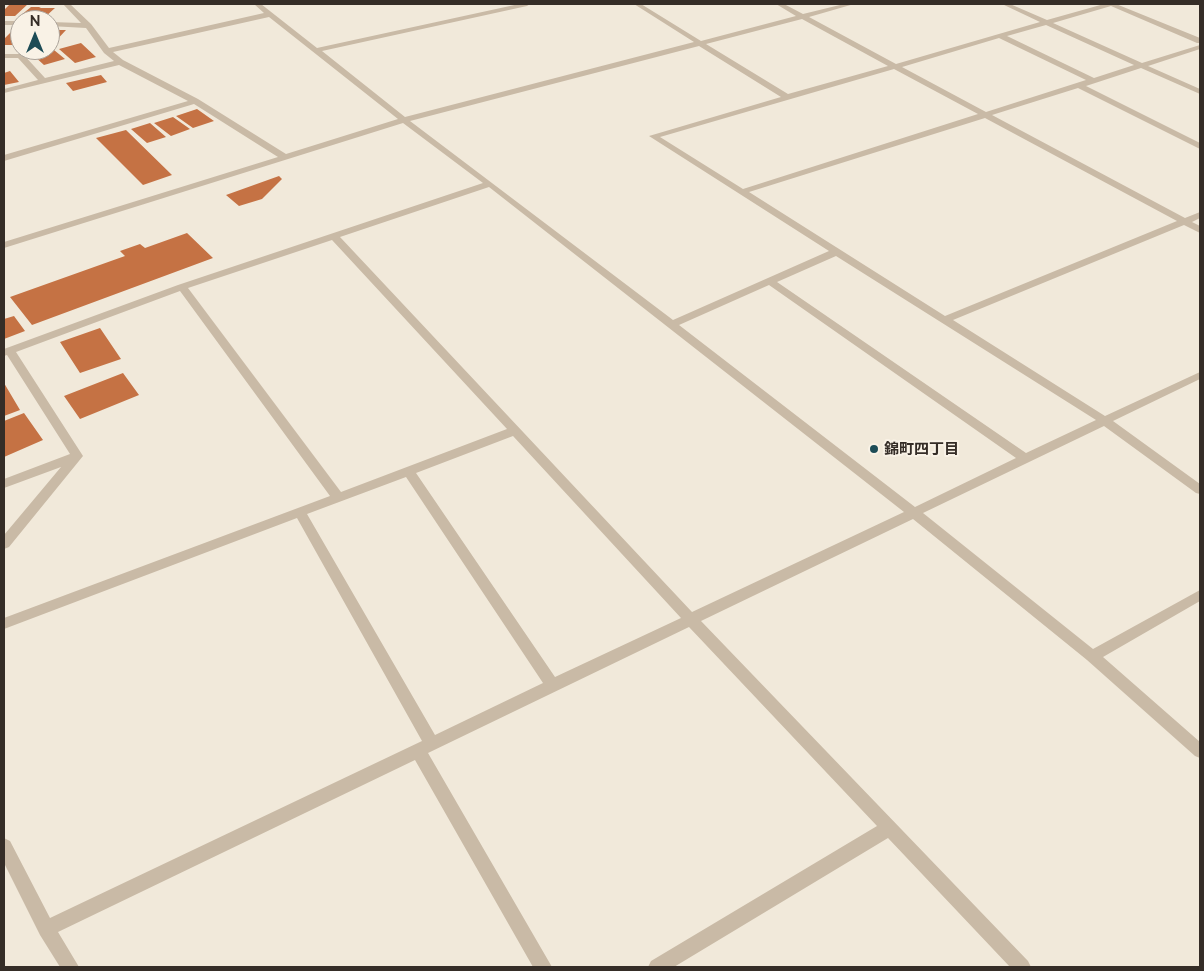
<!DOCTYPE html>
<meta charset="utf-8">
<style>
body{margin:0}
#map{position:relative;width:1204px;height:971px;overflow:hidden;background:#f1e9da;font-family:Raleway,sans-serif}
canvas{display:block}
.frame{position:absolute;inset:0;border:5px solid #352d27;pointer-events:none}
.north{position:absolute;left:10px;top:10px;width:50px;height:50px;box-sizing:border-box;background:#f9f2e6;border:1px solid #aba39a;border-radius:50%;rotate:0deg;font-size:14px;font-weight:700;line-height:20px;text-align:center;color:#352d27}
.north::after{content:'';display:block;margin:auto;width:18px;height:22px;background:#1d4c56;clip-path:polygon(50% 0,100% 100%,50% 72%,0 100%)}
</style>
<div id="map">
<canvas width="1204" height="971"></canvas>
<div class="frame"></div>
<div class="north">N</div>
</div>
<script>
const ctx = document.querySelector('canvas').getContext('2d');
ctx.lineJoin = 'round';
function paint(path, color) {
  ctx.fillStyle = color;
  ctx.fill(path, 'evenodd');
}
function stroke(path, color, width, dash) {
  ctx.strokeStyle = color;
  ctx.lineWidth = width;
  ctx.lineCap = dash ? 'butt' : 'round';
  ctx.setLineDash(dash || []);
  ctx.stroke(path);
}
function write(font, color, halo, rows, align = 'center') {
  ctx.font = font + ' Raleway,"Noto Sans JP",sans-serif';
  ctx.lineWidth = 4;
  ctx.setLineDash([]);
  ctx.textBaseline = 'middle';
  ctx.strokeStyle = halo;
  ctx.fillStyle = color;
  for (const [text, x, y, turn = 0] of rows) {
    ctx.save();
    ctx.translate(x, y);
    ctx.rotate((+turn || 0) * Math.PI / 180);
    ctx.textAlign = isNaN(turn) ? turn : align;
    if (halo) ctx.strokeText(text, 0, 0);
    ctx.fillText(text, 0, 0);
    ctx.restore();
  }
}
paint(new Path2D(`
 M 10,4 L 28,4 L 15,16 L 4,16 L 4,10 Z
 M 31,7 L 41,7 L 39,8 L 55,8 L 45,17 L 20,16 Z
 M 13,30 L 20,30 L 20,45 L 4,45 L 4,39 Z
 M 50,30 L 66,30 L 53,44 L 50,43 Z
 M 81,43 L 96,57 L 75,63 L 59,49 Z
 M 54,50 L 65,59 L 44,65 L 33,55 Z
 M 10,71 L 19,82 L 4,85 L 4,73 Z
 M 101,75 L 107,82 L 73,91 L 66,83 Z
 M 197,109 L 214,121 L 193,128 L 176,116 Z
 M 173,117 L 190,129 L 171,136 L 154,123 Z
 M 150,123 L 166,137 L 147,143 L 131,129 Z
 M 126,130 L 172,175 L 143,185 L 96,138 Z
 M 279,176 L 282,179 L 262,199 L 239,206 L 226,195 Z
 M 187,233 L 213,258 L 32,325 L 10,297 L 125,256 L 120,251 L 140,244 L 145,248 Z
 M 14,316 L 25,331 L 4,339 L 4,319 Z
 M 100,328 L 121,359 L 80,373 L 60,342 Z
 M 123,373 L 139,395 L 80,419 L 64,396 Z
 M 4,383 L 20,410 L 4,416 Z
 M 24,413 L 43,440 L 4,457 L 4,421 Z`), '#c57244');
paint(new Path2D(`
 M 63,4 L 70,4 L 91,24 L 109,48 L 264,13 L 254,4 L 261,4 L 317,48 L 519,4 L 530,4 L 527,6 L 322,51 L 405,117 L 694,42 L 634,4 L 641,4 L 701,41 L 796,16 L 776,4 L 784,4 L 803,14 L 844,4 L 854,4 L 809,17 L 896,64 L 1040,22 L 1002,4 L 1010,4 L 1047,20 L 1104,4 L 1116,4 L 1200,38 L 1200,43 L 1197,43 L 1111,6 L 1053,23 L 1142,63 L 1200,45 L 1200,49 L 1148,66 L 1200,89 L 1200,94 L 1141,68 L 1086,86 L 1200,143 L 1200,149 L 1078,88 L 992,115 L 1185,218 L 1200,212 L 1200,218 L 1192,222 L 1200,226 L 1200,233 L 1184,225 L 953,320 L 1105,416 L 1200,372 L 1200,379 L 1113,421 L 1200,484 L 1200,494 L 1196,493 L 1104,426 L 923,513 L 1093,649 L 1200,590 L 1200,601 L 1103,657 L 1200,742 L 1200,758 L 1195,756 L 1087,660 L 913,519 L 701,621 L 1028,961 L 1031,967 L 1010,967 L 888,838 L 674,967 L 648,967 L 651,961 L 877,826 L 689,627 L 428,753 L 552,967 L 533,967 L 415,760 L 58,932 L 79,967 L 60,967 L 40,935 L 4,863 L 4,838 L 10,841 L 50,918 L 422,741 L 297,518 L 4,629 L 4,618 L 330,496 L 180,291 L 16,352 L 83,456 L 9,547 L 4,549 L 4,535 L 61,467 L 4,488 L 4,479 L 70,454 L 7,355 L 4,356 L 4,349 L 178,285 L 483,183 L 403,123 L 4,248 L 4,242 L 278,157 L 194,104 L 4,161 L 4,155 L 188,101 L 119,65 L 4,93 L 4,89 L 38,80 L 18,58 L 4,58 L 4,54 L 23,54 L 45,78 L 114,61 L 104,53 L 86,28 L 50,26 L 50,22 L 81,23 ZM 269,17 L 398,119 L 286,154 L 198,99 L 123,60 L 113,52 ZM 802,19 L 888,66 L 788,94 L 706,44 ZM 1046,25 L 1134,65 L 1094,78 L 1007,36 ZM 999,38 L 1086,80 L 986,112 L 902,67 ZM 699,46 L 781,97 L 649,136 L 829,251 L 673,320 L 410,121 ZM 894,69 L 978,114 L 743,189 L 660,137 ZM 985,118 L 1177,221 L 945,316 L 749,192 ZM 489,187 L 904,512 L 692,612 L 340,237 ZM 332,240 L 507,429 L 341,492 L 188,288 ZM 836,256 L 1096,420 L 1026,453 L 777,282 ZM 769,285 L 1016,458 L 915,507 L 679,325 ZM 513,436 L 681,618 L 555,677 L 416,473 ZM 406,477 L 543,683 L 435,735 L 307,514 Z
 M 4,21 L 20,21 L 20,25 L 4,25 Z`), '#c9baa6');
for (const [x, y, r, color] of [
 [874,449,5,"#1d4c56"]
]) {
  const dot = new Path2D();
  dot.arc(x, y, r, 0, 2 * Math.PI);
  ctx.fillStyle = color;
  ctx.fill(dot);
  stroke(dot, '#f9f2e6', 2);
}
write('bold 15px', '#352d27', '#f9f2e6', [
 ["錦町四丁目",884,449]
], 'left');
</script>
